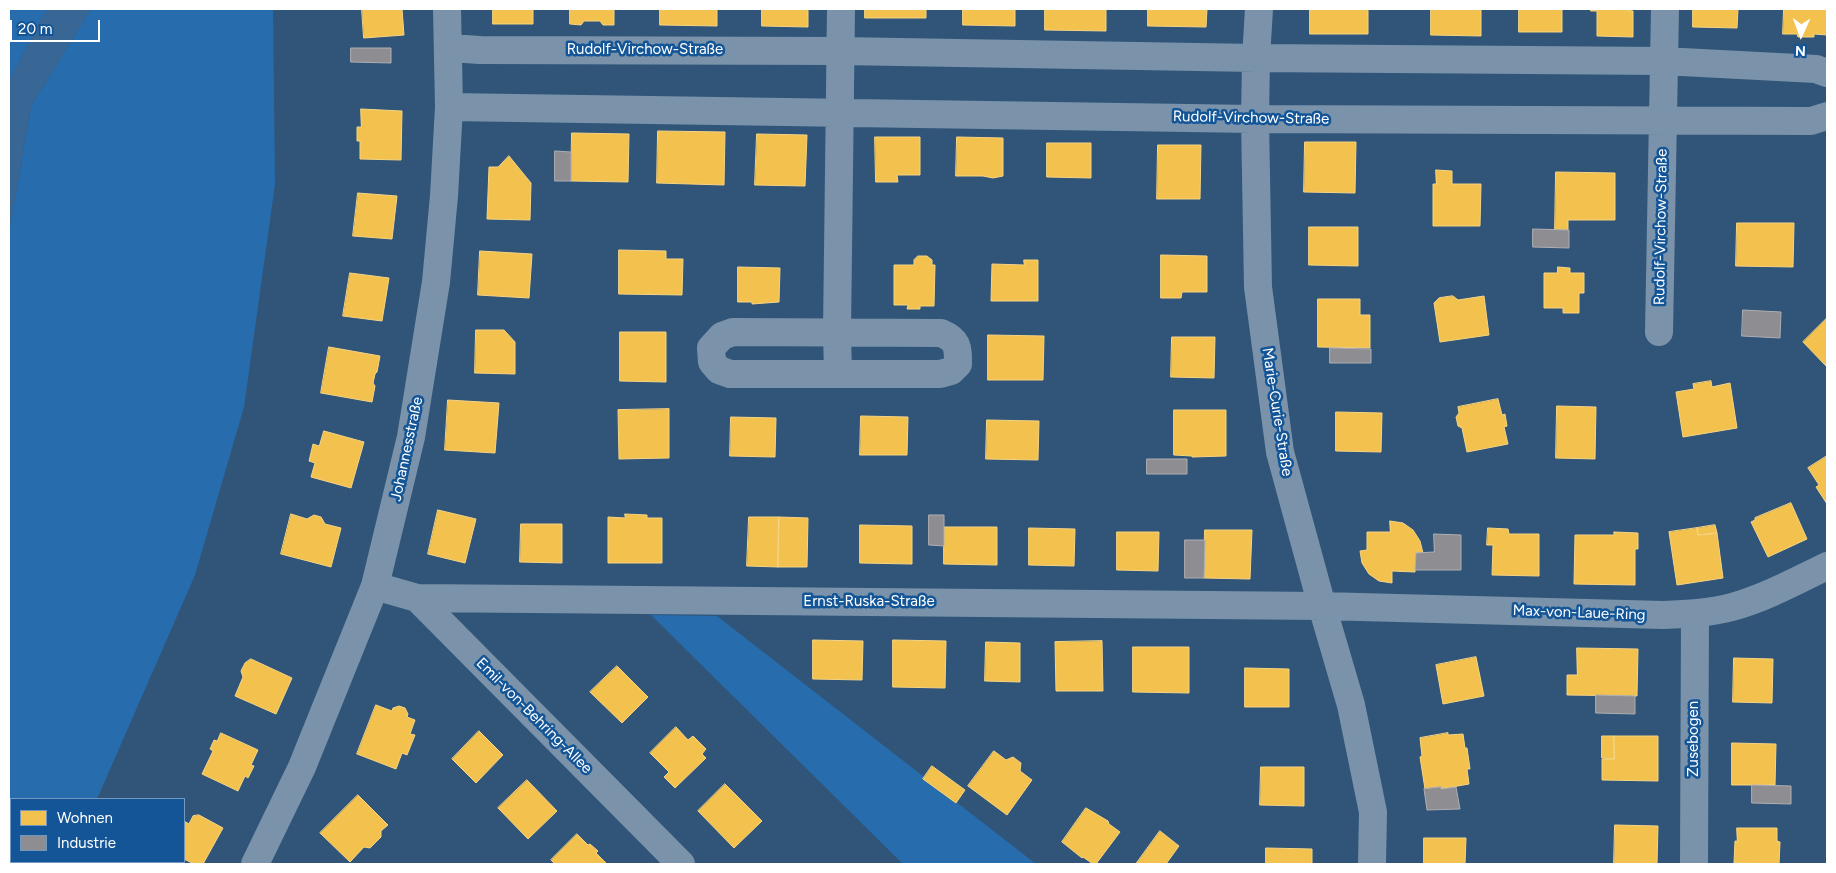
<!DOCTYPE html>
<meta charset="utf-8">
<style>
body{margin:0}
#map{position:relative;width:1836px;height:873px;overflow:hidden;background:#315578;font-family:Figtree,sans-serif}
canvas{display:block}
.frame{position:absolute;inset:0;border:10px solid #fff;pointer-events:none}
.legend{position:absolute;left:10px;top:798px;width:175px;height:65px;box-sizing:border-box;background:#135596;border:1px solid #7199c0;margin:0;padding:6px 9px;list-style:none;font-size:15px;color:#fff}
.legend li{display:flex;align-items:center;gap:10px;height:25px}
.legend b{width:25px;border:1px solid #7199c0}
.north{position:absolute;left:1776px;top:10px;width:50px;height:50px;-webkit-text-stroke:4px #135596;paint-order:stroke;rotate:182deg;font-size:14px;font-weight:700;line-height:20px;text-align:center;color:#fff}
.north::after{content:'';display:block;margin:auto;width:18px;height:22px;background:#fff;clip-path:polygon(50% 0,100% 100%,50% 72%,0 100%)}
.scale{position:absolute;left:10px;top:20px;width:90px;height:22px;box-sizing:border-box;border:2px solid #fff;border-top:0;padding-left:6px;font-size:15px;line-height:18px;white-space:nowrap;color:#fff;-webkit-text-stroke:4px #135596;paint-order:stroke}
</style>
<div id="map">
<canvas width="1836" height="873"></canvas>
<div class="frame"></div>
<ul class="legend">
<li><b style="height:14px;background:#f2c14e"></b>Wohnen</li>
<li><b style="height:14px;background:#8d8d92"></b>Industrie</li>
</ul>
<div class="north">N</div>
<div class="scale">20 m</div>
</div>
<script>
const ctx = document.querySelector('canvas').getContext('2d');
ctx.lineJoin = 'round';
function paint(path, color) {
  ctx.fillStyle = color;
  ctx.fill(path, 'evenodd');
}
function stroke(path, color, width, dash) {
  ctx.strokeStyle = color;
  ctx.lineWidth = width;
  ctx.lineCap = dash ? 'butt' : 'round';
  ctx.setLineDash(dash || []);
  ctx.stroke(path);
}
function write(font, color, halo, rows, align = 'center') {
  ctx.font = font + ' Figtree,sans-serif';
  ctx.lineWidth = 5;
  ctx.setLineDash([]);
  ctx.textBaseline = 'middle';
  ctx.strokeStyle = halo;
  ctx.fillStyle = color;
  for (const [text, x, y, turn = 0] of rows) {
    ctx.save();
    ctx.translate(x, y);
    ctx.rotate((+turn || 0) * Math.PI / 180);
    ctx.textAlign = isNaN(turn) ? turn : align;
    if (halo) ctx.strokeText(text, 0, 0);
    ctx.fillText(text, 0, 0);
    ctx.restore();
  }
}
paint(new Path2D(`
 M 9,9 L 47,9 L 9,81 Z
 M 91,9 L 273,9 L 275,184 L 244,407 L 195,575 L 97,799 L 11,799 L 11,862 L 60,862 L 58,864 L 9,864 L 9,233 L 31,106 Z
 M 651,615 L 717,616 L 1036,864 L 903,864 Z`), '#276cad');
paint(new Path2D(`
 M 47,9 L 91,9 L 31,106 L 9,233 L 9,81 Z`), '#396795');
const homes = new Path2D(`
 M 362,9 L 402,9 L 404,35 L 364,38 Z
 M 493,9 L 533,9 L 533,24 L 493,24 Z
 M 570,9 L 614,9 L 614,25 L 603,25 L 600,21 L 584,21 L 581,25 L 570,24 Z
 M 660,9 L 717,9 L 717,26 L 660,25 Z
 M 762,9 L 808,9 L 808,27 L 762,26 Z
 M 865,9 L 926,9 L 926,18 L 865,18 Z
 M 963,9 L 1015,9 L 1015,26 L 963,25 Z
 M 1045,9 L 1106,9 L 1106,31 L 1045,30 Z
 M 1148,9 L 1207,9 L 1206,27 L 1148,26 Z
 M 1310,9 L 1368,9 L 1368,34 L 1310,34 Z
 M 1431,9 L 1481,9 L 1481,36 L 1431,35 Z
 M 1519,9 L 1562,9 L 1562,32 L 1519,32 Z
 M 1591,9 L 1626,9 L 1626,10 L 1633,11 L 1633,37 L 1597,36 L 1597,11 L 1591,11 Z
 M 1693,9 L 1738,9 L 1737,28 L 1693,27 Z
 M 1784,9 L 1827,9 L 1827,35 L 1814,34 L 1814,37 L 1798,37 L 1797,34 L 1783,34 Z
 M 361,109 L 402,111 L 401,160 L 360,159 L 360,141 L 357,141 L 357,127 L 361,127 Z
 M 658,131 L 725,132 L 724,185 L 657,183 Z
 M 572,133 L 629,134 L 628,182 L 571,181 Z
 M 757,134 L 807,135 L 805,186 L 755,185 Z
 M 875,137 L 920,137 L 920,175 L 897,175 L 898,182 L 876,182 Z
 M 957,137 L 1003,138 L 1003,176 L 993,178 L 983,176 L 956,176 Z
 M 1305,142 L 1356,142 L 1355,193 L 1304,192 Z
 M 1047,143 L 1091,143 L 1091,178 L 1047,177 Z
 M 1158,145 L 1201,145 L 1200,199 L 1157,199 Z
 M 509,156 L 531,183 L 530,220 L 487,219 L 489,167 L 498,167 Z
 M 1436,170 L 1452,171 L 1452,184 L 1481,184 L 1480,226 L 1433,226 L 1433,184 L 1436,184 Z
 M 1556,172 L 1615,173 L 1615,220 L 1568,220 L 1568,230 L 1555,230 Z
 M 358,193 L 397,196 L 392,239 L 353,236 Z
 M 1737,223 L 1794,223 L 1793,267 L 1736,266 Z
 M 1309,227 L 1358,227 L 1358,266 L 1309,265 Z
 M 619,250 L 666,251 L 666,259 L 683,259 L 682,295 L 619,294 Z
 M 480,251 L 532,254 L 529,298 L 478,295 Z
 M 1161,255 L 1207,256 L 1207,292 L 1182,292 L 1181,298 L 1161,298 Z
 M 918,256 L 927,256 L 932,260 L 932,265 L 935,265 L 934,306 L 920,306 L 920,309 L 907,309 L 908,305 L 894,305 L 894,265 L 914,265 L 914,260 Z
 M 1024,260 L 1038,260 L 1038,301 L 991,301 L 992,264 L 1024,265 Z
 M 738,267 L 780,268 L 779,302 L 752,304 L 752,302 L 738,302 Z
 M 1558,267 L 1570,268 L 1570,273 L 1584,273 L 1584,293 L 1579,293 L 1579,313 L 1563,313 L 1563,308 L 1544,308 L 1544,273 L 1557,273 Z
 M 350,273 L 389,278 L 382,321 L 343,316 Z
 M 1453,296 L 1458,300 L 1484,296 L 1489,335 L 1440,342 L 1434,303 L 1439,298 Z
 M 1318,299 L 1360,299 L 1360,315 L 1370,315 L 1370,348 L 1318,347 Z
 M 1827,318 L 1827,367 L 1803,342 Z
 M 476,330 L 504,330 L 515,342 L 515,374 L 475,373 Z
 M 620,332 L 666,332 L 666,382 L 620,381 Z
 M 988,335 L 1044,336 L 1043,380 L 988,380 Z
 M 1172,337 L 1215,337 L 1214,378 L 1171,377 Z
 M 329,347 L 380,356 L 377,372 L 375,374 L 373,383 L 375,386 L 372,402 L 321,393 Z
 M 1711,381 L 1712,387 L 1730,383 L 1737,428 L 1683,437 L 1676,392 L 1694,389 L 1693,384 Z
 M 1498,399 L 1502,415 L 1505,414 L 1507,426 L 1504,427 L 1508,444 L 1467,452 L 1462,428 L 1458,426 L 1456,417 L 1459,413 L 1458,407 Z
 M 448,400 L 499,403 L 495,453 L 445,450 Z
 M 1557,406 L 1596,407 L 1595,459 L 1556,458 Z
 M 669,409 L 669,458 L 619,459 L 618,410 Z
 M 1174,410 L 1226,410 L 1226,456 L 1192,457 L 1192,456 L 1174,455 Z
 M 1336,412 L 1382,413 L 1381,452 L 1336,451 Z
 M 861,416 L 908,417 L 907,455 L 860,455 Z
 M 731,417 L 776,418 L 775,457 L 730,456 Z
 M 987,420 L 1039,421 L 1038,460 L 986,459 Z
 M 324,431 L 364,442 L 351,488 L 311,477 L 315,463 L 309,461 L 313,444 L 319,446 Z
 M 1827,456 L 1827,504 L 1816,487 L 1819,485 L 1808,468 Z
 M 1791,503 L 1807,539 L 1768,557 L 1751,522 L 1755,520 L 1755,518 Z
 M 438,510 L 476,519 L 465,563 L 428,554 Z
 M 291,514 L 307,519 L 314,515 L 321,517 L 325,524 L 341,528 L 331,567 L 281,554 Z
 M 625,514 L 647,515 L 647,518 L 662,518 L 662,563 L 608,563 L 608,517 L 625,518 Z
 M 749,517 L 779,517 L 778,567 L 747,566 Z
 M 779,517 L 808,518 L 807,567 L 778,567 Z
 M 1390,521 L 1403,523 L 1413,530 L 1420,541 L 1423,553 L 1416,553 L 1415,572 L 1392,571 L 1392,583 L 1379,581 L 1369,574 L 1362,563 L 1360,551 L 1367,550 L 1367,532 L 1390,532 Z
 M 521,524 L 562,524 L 562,563 L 520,562 Z
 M 860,525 L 912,526 L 912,564 L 860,563 Z
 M 1715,525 L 1717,533 L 1698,535 L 1697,528 Z
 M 944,527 L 997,527 L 997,565 L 944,564 Z
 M 1029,528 L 1075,529 L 1074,566 L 1029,565 Z
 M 1488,528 L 1508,529 L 1509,534 L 1539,534 L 1539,576 L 1492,575 L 1493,545 L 1487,545 Z
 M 1697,528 L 1698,535 L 1717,533 L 1723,578 L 1677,585 L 1669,532 Z
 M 1205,530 L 1252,530 L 1250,579 L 1204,578 Z
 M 1117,532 L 1159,532 L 1158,571 L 1117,570 Z
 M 1614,532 L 1638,533 L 1638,549 L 1635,549 L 1635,585 L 1574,584 L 1575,535 L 1614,535 Z
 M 813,640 L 863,641 L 862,680 L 813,679 Z
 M 893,640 L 946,641 L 945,688 L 893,687 Z
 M 1102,641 L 1103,691 L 1056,691 L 1055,642 Z
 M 986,642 L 1020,643 L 1020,682 L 985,681 Z
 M 1133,647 L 1189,647 L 1189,693 L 1133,692 Z
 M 1577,648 L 1638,649 L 1637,696 L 1567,695 L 1567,675 L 1577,675 Z
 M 1476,657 L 1484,696 L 1443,704 L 1436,665 Z
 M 1734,658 L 1773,659 L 1772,703 L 1733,702 Z
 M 251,659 L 292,678 L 276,714 L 235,696 L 243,677 L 241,671 L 245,663 Z
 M 617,666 L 648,697 L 622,723 L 590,692 Z
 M 1245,668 L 1289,669 L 1289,707 L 1245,707 Z
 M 376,705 L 392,711 L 393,708 L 399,706 L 405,708 L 408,714 L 407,717 L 415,720 L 410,734 L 415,735 L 407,755 L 402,753 L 396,769 L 357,754 Z
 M 676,727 L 688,740 L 693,736 L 706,749 L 702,754 L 706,758 L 675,788 L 664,777 L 669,772 L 650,753 Z
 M 479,731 L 503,755 L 476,783 L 452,759 Z
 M 221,733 L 258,750 L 251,765 L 254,766 L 248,778 L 245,776 L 238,791 L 202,774 L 213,751 L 210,749 L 214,740 L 217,741 Z
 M 1448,733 L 1448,735 L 1463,734 L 1465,748 L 1467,748 L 1470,769 L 1467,769 L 1469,784 L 1441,789 L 1441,787 L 1425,789 L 1420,757 L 1422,756 L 1420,738 Z
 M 1602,736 L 1614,736 L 1614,759 L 1602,758 Z
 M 1614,736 L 1658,736 L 1658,781 L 1602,780 L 1602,759 L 1614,759 Z
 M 1732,743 L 1776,744 L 1775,785 L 1732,785 Z
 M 994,751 L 1006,760 L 1013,757 L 1021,763 L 1020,771 L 1032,780 L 1007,815 L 968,786 Z
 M 932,766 L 965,790 L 956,803 L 923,779 Z
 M 1261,767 L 1304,767 L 1304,806 L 1260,805 Z
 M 527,780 L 557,811 L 528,839 L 498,808 Z
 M 725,784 L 762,821 L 734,848 L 698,811 Z
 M 358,795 L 388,825 L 381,831 L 381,837 L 370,848 L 364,847 L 350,862 L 320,833 Z
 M 1086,808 L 1108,821 L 1109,824 L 1120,832 L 1096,864 L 1093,864 L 1083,857 L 1082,858 L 1062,842 Z
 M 199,815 L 223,828 L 203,864 L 194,864 L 184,859 L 184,821 L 189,824 L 193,816 Z
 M 1615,825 L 1658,826 L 1657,864 L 1614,864 Z
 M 1737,828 L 1777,828 L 1777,841 L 1780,842 L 1779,864 L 1734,863 L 1735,841 L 1737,841 Z
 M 1160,831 L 1179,846 L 1166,864 L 1136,864 Z
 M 577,834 L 588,845 L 590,844 L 598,851 L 596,853 L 607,864 L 555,864 L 551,860 Z
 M 1424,838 L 1466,838 L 1465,864 L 1424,864 Z
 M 1266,848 L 1312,849 L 1312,864 L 1266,864 Z`);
paint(homes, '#f2c14e');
stroke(homes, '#f6d483', 1);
const industry = new Path2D(`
 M 351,48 L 391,48 L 391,63 L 351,62 Z
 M 555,151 L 571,152 L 571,181 L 555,181 Z
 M 1533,229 L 1569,230 L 1569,248 L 1533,247 Z
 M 1743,310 L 1781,312 L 1780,338 L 1742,336 Z
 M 1330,348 L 1371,349 L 1371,363 L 1330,363 Z
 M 1147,459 L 1187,459 L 1187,474 L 1147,474 Z
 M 929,515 L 944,515 L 944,546 L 929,545 Z
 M 1434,534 L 1461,535 L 1461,570 L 1415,570 L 1416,553 L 1434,552 Z
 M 1185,540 L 1205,540 L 1204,578 L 1185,578 Z
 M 1596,695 L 1635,696 L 1635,714 L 1596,713 Z
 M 1752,785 L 1791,786 L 1791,804 L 1752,803 Z
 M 1441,787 L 1441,789 L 1456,787 L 1460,809 L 1427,810 L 1424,789 Z`);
paint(industry, '#8d8d92');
stroke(industry, '#afafb3', 1);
stroke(new Path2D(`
 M 1259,9 L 1256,58 L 1255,119 L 1258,287 L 1280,452 L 1322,606 L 1351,705 L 1373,812 L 1372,864
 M 449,48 L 480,50 L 840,51 L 1256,58 L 1663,61 L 1816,69 L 1827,73
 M 449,107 L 1255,119 L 1811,121 L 1827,116
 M 733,332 L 941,333 C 958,340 958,347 958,364 L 951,371 L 940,374 L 730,374 L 719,370 L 712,362 L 711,348 L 722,336 Z
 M 1659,332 L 1665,9
 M 838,374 L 837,332 L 841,9
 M 375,586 L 417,598 L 681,864
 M 417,598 L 1322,606 L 1663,615 C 1686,614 1709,613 1732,607 C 1765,598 1796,581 1827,566
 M 255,864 L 302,767 L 375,586 L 411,437 L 436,282 L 444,196 L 449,107 L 447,9
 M 1694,864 L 1695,614`), '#7a93ab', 28);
write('15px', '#fff', '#135596', [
 ["Rudolf-Virchow-Straße",645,50],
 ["Rudolf-Virchow-Straße",1251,118,1],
 ["Rudolf-Virchow-Straße",1661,227,-89],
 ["Marie-Curie-Straße",1277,412,81],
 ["Johannesstraße",407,449,-78],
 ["Ernst-Ruska-Straße",869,602],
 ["Max-von-Laue-Ring",1579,613,2],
 ["Emil-von-Behring-Allee",534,716,45],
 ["Zusebogen",1694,739,-90]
]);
</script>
